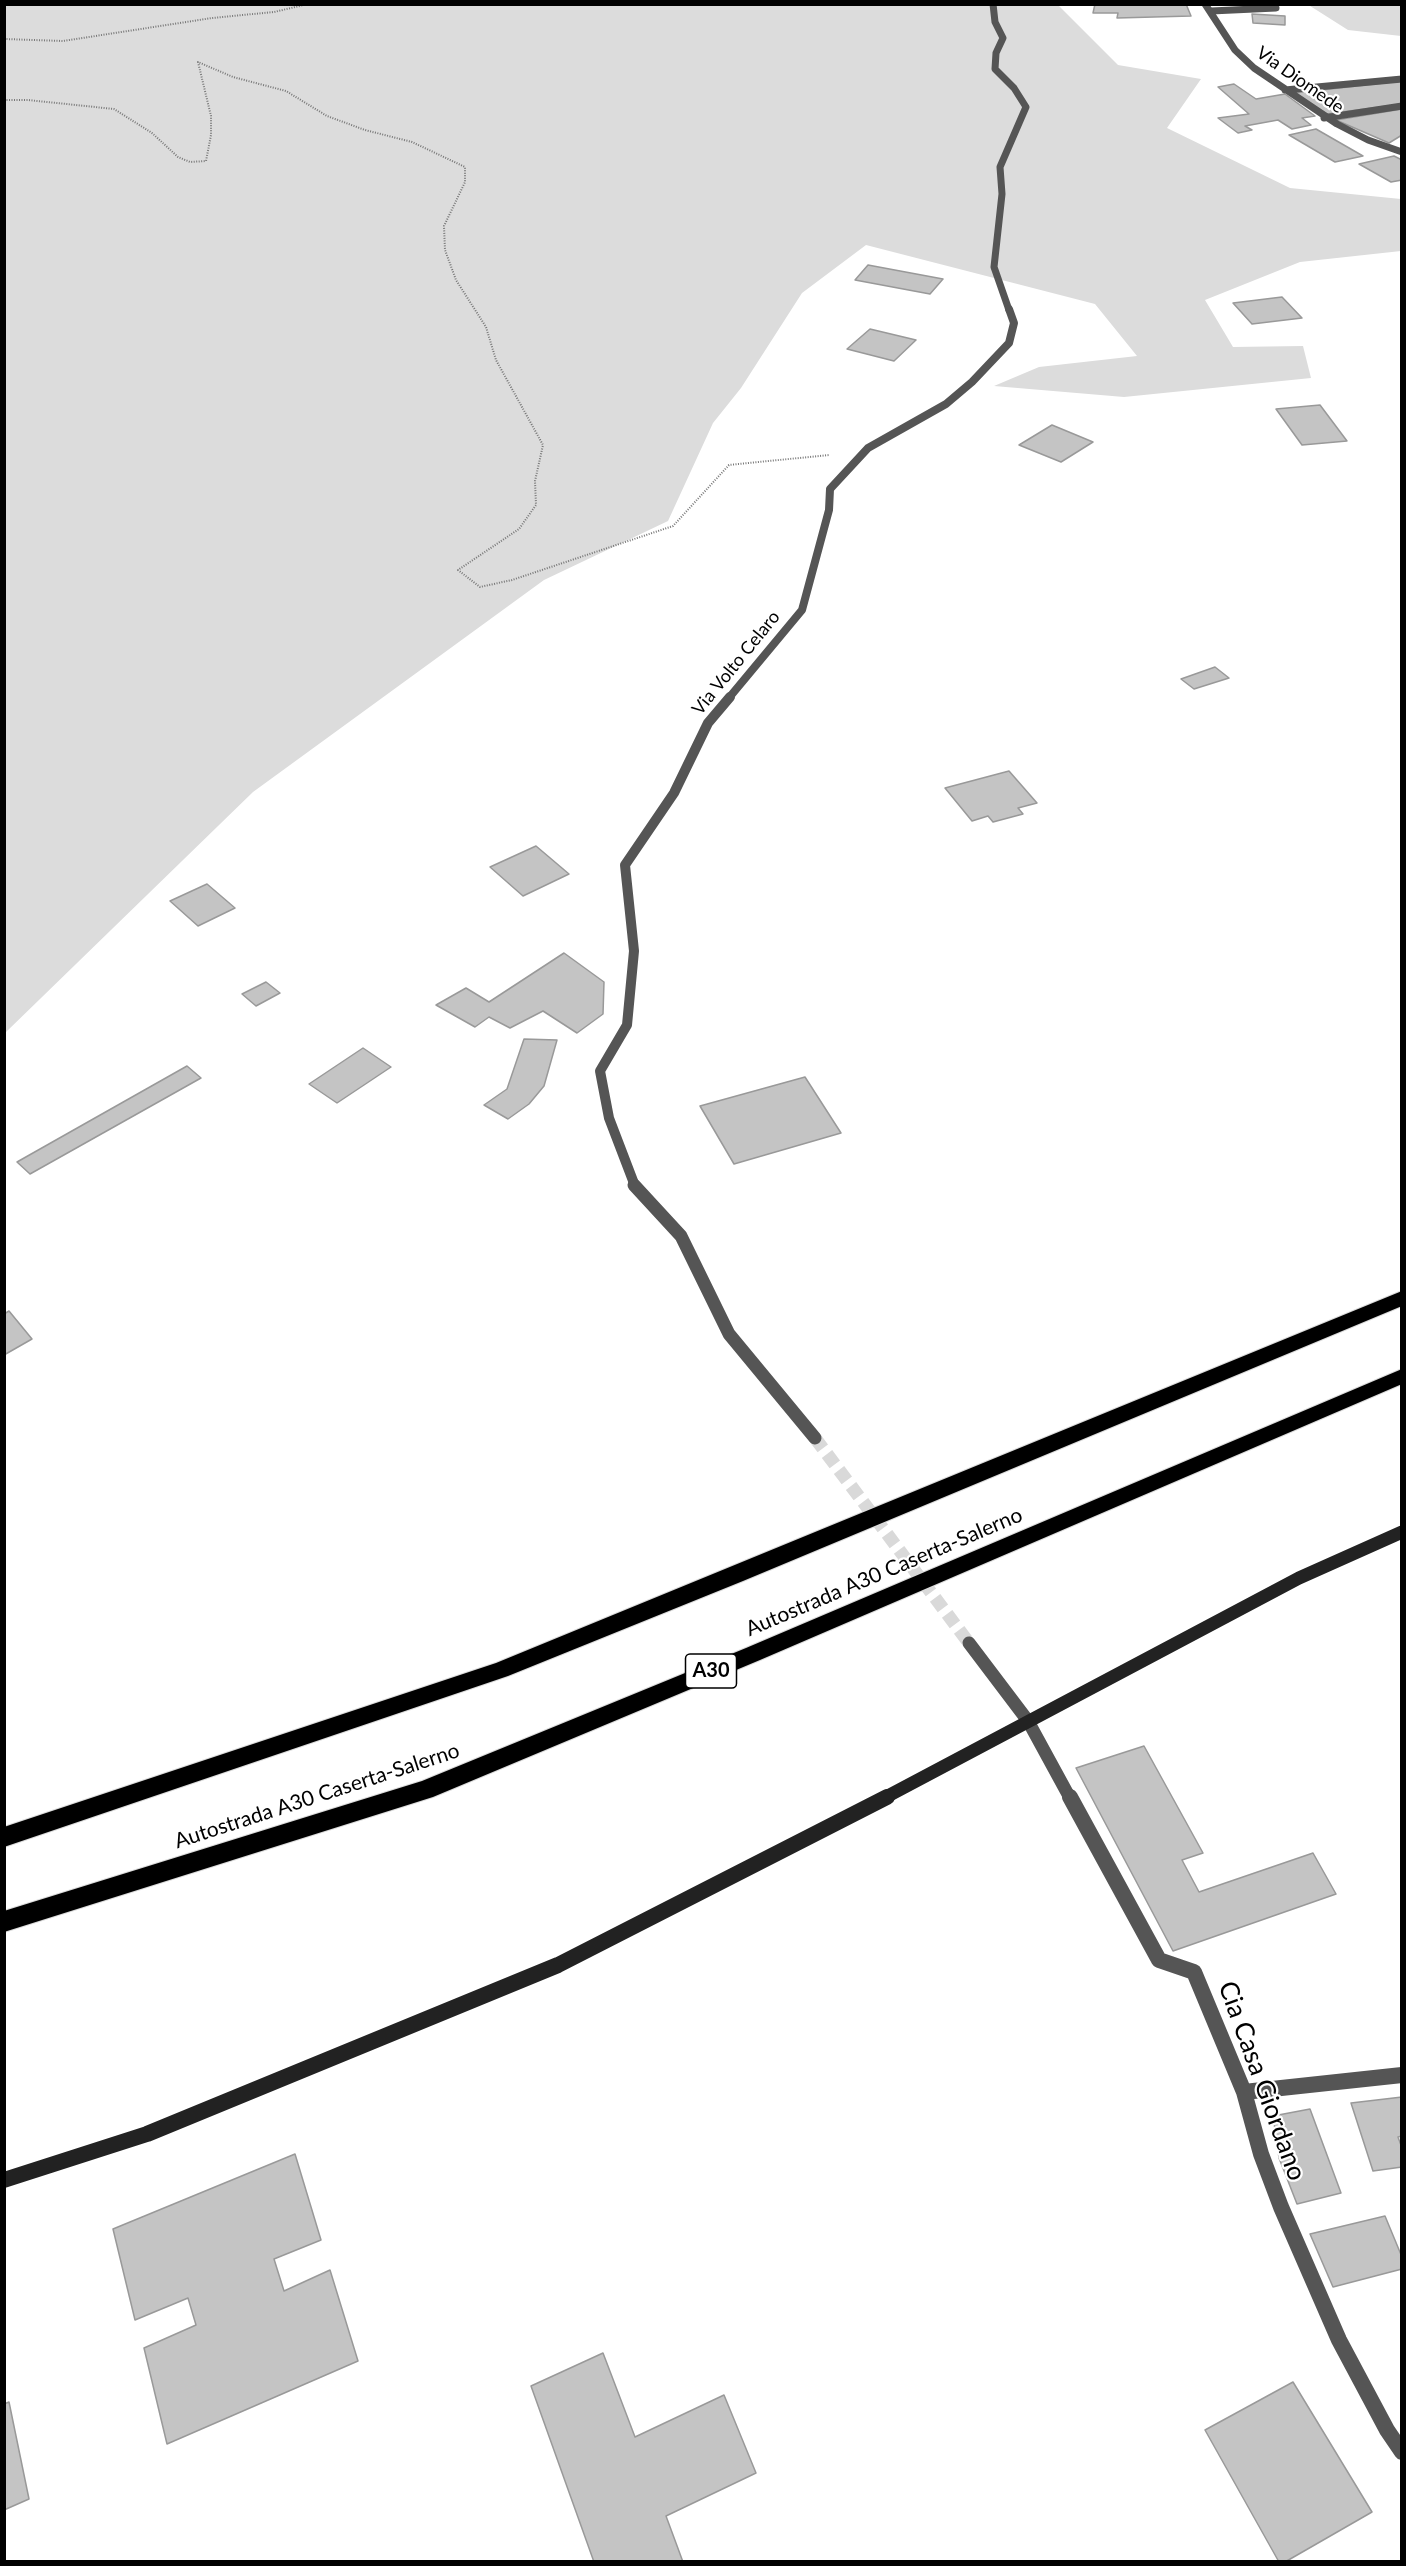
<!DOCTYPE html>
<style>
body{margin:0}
#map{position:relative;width:1406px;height:2566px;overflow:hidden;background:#fff;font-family:Lato,sans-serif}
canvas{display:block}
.frame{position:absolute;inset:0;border:6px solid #000;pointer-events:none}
</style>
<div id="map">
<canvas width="1406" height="2566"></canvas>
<div class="frame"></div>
</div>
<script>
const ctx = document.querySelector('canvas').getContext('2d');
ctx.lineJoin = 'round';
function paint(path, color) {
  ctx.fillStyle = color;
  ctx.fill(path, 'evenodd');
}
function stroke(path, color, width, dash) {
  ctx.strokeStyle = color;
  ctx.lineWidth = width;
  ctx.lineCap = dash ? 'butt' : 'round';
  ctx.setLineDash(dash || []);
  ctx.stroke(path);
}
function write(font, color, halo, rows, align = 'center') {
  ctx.font = font + ' Lato,sans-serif';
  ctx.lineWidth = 4.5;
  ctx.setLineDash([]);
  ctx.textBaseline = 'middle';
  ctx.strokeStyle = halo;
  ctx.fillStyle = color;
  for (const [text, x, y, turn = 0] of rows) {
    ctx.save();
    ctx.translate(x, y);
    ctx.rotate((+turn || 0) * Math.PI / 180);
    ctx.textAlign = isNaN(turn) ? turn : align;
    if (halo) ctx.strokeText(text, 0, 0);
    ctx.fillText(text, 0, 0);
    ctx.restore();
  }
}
paint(new Path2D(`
 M 1307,4 L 1401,5 L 1401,36 L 1348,30 Z
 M 5,5 L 1058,5 L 1118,65 L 1201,79 L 1167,128 L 1290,188 L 1401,199 L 1401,251 L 1300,262 L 1205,300 L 1233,347 L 1303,346 L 1311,378 L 1124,397 L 994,386 L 1039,367 L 1137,356 L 1095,304 L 866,245 L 802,293 L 741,388 L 713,423 L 668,521 L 544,580 L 253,792 L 5,1033 Z`), '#dcdcdc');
const building = new Path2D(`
 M 1095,4 L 1186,4 L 1191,16 L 1117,18 L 1118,13 L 1093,13 Z
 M 1252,14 L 1285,16 L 1285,25 L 1253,23 Z
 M 1402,81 L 1402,104 L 1327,114 L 1294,93 Z
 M 1234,84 L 1256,99 L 1285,94 L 1315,116 L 1302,118 L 1311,125 L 1292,129 L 1278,120 L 1245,126 L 1252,130 L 1238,133 L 1218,118 L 1249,114 L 1218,87 Z
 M 1402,109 L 1402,135 L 1389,143 L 1336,120 Z
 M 1316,129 L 1363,156 L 1335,162 L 1289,135 Z
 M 1394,156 L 1402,160 L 1402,180 L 1391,182 L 1359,164 Z
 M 868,265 L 943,279 L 930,294 L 855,280 Z
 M 1282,297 L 1302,318 L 1252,324 L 1233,303 Z
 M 870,329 L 916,340 L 894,361 L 847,349 Z
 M 1320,405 L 1347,441 L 1302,445 L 1276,409 Z
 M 1052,425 L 1093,442 L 1061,462 L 1019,445 Z
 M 1215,667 L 1229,678 L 1194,689 L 1181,679 Z
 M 1009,771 L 1037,803 L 1018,808 L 1023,814 L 993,822 L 988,816 L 972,821 L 945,788 Z
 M 536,846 L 569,874 L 523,896 L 490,867 Z
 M 207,884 L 235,908 L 198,926 L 170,901 Z
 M 564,953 L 604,982 L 603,1014 L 577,1033 L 543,1011 L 510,1028 L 489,1017 L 475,1027 L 436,1005 L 466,988 L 489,1002 Z
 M 266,982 L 280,993 L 256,1006 L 242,994 Z
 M 524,1039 L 557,1040 L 544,1086 L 529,1104 L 508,1119 L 484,1105 L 507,1089 Z
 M 363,1048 L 391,1067 L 337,1103 L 309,1084 Z
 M 187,1066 L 201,1078 L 30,1174 L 17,1162 Z
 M 805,1077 L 841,1133 L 734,1164 L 700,1106 Z
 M 9,1311 L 32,1339 L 4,1355 L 4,1314 Z
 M 1144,1746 L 1203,1853 L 1182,1860 L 1199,1892 L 1313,1853 L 1336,1894 L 1173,1951 L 1076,1768 Z
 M 1402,2097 L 1402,2136 L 1398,2137 L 1402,2148 L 1402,2167 L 1373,2171 L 1351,2103 Z
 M 1310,2109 L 1341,2193 L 1297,2204 L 1279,2158 L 1273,2116 Z
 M 295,2154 L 321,2240 L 274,2259 L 284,2291 L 330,2270 L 358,2361 L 167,2444 L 144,2348 L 196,2325 L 188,2298 L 135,2320 L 113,2229 Z
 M 1385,2216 L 1402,2257 L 1402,2269 L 1333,2287 L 1310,2234 Z
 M 603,2353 L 635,2437 L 724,2395 L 756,2473 L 666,2516 L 683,2562 L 594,2562 L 531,2386 Z
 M 1293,2382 L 1372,2512 L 1285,2562 L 1279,2562 L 1205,2430 Z
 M 9,2402 L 29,2499 L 4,2510 L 4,2404 Z`);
paint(building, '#c4c4c4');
stroke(building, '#999', 1.5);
stroke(new Path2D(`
 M 815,1438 L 969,1643`), '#d9d9d9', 13, [13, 7]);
const highway = new Path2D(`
 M 1402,1291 L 1402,1306 L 743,1581 L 508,1676 L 4,1847 L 4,1827 L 496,1663 Z
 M 1402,1369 L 1402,1384 L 760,1660 L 433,1797 L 4,1932 L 4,1911 L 422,1781 L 746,1648 Z`);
stroke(highway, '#dbdbdb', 2);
stroke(new Path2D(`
 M 4,39 L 63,41 L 212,18 L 274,12 L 308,4
 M 4,100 L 28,100 L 114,109 L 152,133 L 178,157 L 190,162 L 206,161 L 211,135 L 211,116 L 198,62 L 233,77 L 286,91 L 327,116 L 365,130 L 412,142 L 465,167 L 465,182 L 444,226 L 445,250 L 456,280 L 486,327 L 496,360 L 543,445 L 535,481 L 536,505 L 519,529 L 458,570 L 480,587 L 512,580 L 673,526 L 729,465 L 829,455`), '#777', 2, [1, 1.5]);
stroke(new Path2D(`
 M 1211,11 L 1276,8`), '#555', 7);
stroke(new Path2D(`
 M 993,4 L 995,22 L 1003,38 L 996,53 L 995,69 L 1014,88 L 1026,107 L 1000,167 L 1002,194 L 994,267 L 1009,310
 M 1205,4 L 1235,50 L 1254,68 L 1337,124 L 1368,140 L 1402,152
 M 1285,90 L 1402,79
 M 1324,118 L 1402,106`), '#555', 7);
stroke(new Path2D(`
 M 728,699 L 802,610 L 829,510 L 830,489 L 868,448 L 946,404 L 972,382 L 1009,343 L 1014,323 L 1009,309`), '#555', 8);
stroke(new Path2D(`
 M 635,1186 L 609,1118 L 600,1071 L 627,1025 L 634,951 L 625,865 L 674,793 L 708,723 L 730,697`), '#555', 10);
stroke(new Path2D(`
 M 634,1185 L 681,1236 L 729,1334 L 815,1438
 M 969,1643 L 1028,1721 L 1070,1798`), '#555', 13);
stroke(new Path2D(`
 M 1070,1797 L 1159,1960 L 1194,1972 L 1244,2092 L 1261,2154 L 1281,2207 L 1339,2340 L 1387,2430 L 1402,2452
 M 1244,2092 L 1402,2075`), '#555', 16);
stroke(new Path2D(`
 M 884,1798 L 1299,1578 L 1402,1532`), '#222', 13);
stroke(new Path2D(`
 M 4,2180 L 147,2134 L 558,1965 L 887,1797`), '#222', 16);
paint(highway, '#000');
write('18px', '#000', '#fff', [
 ["Via Diomede",1300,80,35],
 ["Via Volto Celaro",736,663,-51]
]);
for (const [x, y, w] of [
 [711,1671,51]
]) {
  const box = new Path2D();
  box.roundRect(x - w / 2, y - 17, w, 34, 4.5);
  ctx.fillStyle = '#fff';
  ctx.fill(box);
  stroke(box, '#000', 1.5);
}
write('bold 20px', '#000', null, [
 ["A30",711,1671]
]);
write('21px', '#000', '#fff', [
 ["Autostrada A30 Caserta-Salerno",884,1572,-23],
 ["Autostrada A30 Caserta-Salerno",317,1796,-18]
]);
write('26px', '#000', '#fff', [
 ["Cia Casa Giordano",1262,2081,70]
]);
</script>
